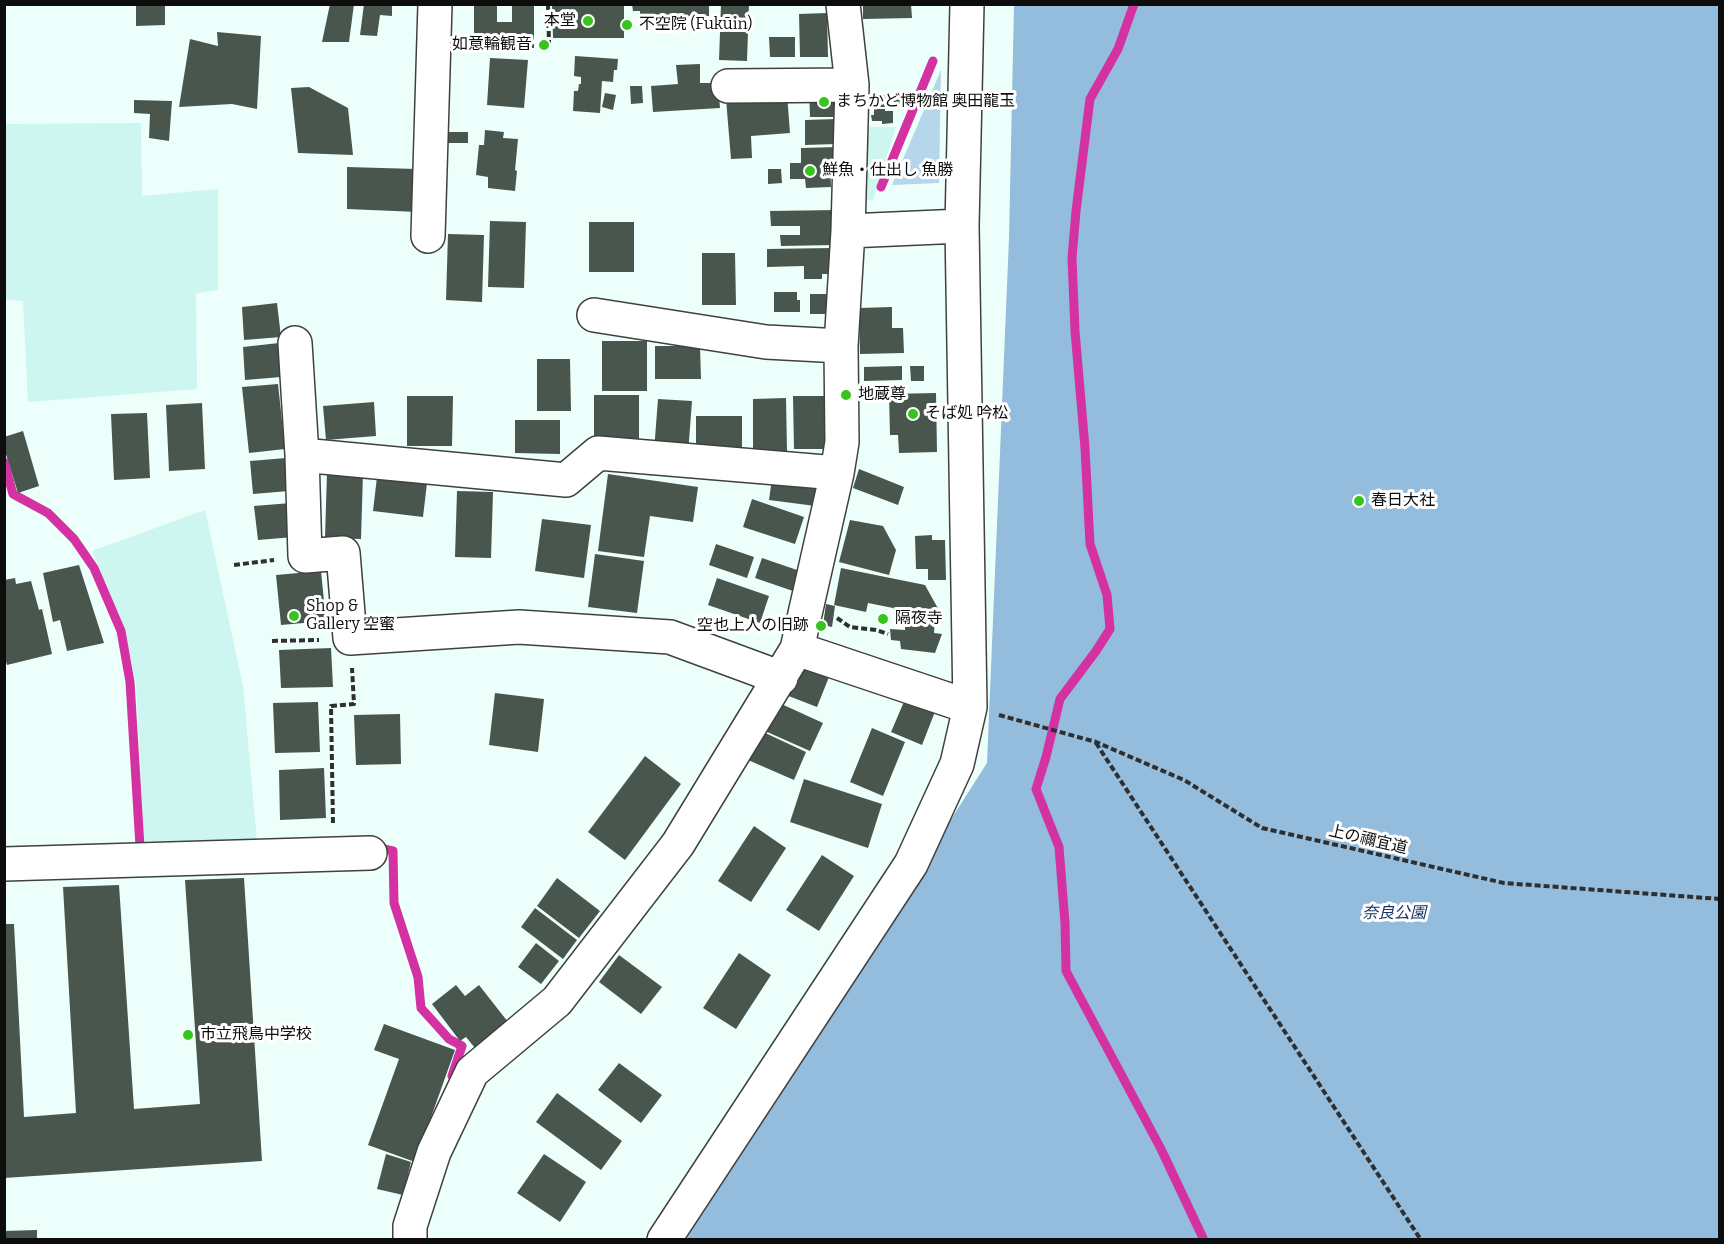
<!DOCTYPE html>
<meta charset="utf-8">
<style>
body{margin:0}
#map{position:relative;width:1724px;height:1244px;overflow:hidden;background:#edfffa;font-family:Bitter,serif}
canvas{display:block}
.frame{position:absolute;inset:0;border:6px solid #0d0d0d;pointer-events:none}
</style>
<div id="map">
<canvas width="1724" height="1244"></canvas>
<div class="frame"></div>
</div>
<script>
const ctx = document.querySelector('canvas').getContext('2d');
ctx.lineJoin = 'round';
function paint(path, color) {
  ctx.fillStyle = color;
  ctx.fill(path, 'evenodd');
}
function stroke(path, color, width, dash) {
  ctx.strokeStyle = color;
  ctx.lineWidth = width;
  ctx.lineCap = dash ? 'butt' : 'round';
  ctx.setLineDash(dash || []);
  ctx.stroke(path);
}
function write(font, color, halo, rows, align = 'center') {
  ctx.font = font + ' Bitter,"Noto Sans JP",serif';
  ctx.lineWidth = 6;
  ctx.setLineDash([]);
  ctx.textBaseline = 'middle';
  ctx.strokeStyle = halo;
  ctx.fillStyle = color;
  for (const [text, x, y, turn = 0] of rows) {
    ctx.save();
    ctx.translate(x, y);
    ctx.rotate((+turn || 0) * Math.PI / 180);
    ctx.textAlign = isNaN(turn) ? turn : align;
    if (halo) ctx.strokeText(text, 0, 0);
    ctx.fillText(text, 0, 0);
    ctx.restore();
  }
}
paint(new Path2D(`
 M 141,123 L 142,196 L 218,189 L 218,290 L 196,293 L 197,389 L 28,402 L 23,301 L 5,299 L 5,124 Z
 M 861,127 L 896,127 L 873,200 L 858,199 Z
 M 205,510 L 243,686 L 257,841 L 144,841 L 136,684 L 125,629 L 92,551 Z`), '#ccf6ef');
paint(new Path2D(`
 M 941,70 L 939,183 L 892,185 Z`), '#b5d6eb');
paint(new Path2D(`
 M 1014,5 L 1719,5 L 1719,1239 L 686,1240 L 724,1174 L 987,763 L 1009,238 Z`), '#93bcdd');
stroke(new Path2D(`
 M 1134,4 L 1118,49 L 1090,99 L 1076,211 L 1072,258 L 1075,331 L 1085,448 L 1090,544 L 1107,595 L 1110,629 L 1096,651 L 1060,699 L 1046,757 L 1036,789 L 1059,847 L 1065,923 L 1066,971 L 1161,1149 L 1203,1238
 M 881,187 L 933,61
 M 4,462 L 13,494 L 48,513 L 74,539 L 94,568 L 121,631 L 130,682 L 140,847 L 149,847
 M 375,847 L 393,851 L 394,903 L 418,977 L 421,1008 L 449,1039 L 462,1046 L 452,1076`), '#d432a3', 9);
paint(new Path2D(`
 M 136,4 L 165,4 L 165,25 L 136,26 Z
 M 330,4 L 354,4 L 349,42 L 322,42 Z
 M 364,4 L 392,4 L 392,16 L 380,15 L 377,36 L 360,35 Z
 M 474,4 L 497,4 L 497,22 L 512,22 L 512,5 L 534,5 L 534,48 L 474,49 Z
 M 552,4 L 624,4 L 624,38 L 553,38 Z
 M 632,4 L 709,4 L 709,16 L 640,17 L 640,11 L 633,11 Z
 M 721,4 L 749,4 L 747,61 L 719,60 Z
 M 863,4 L 911,4 L 912,18 L 863,19 Z
 M 827,13 L 828,57 L 800,57 L 799,14 Z
 M 217,32 L 261,36 L 257,109 L 232,104 L 179,107 L 190,39 L 218,46 Z
 M 769,37 L 795,37 L 795,57 L 770,57 Z
 M 575,56 L 618,59 L 617,70 L 614,70 L 613,82 L 602,81 L 600,113 L 573,111 L 574,91 L 578,91 L 579,84 L 581,84 L 581,77 L 574,76 Z
 M 490,58 L 528,60 L 524,108 L 487,105 Z
 M 700,64 L 700,83 L 718,83 L 720,108 L 653,112 L 651,86 L 678,84 L 676,65 Z
 M 630,86 L 642,86 L 643,103 L 631,104 Z
 M 839,86 L 839,117 L 810,117 L 809,87 Z
 M 309,87 L 348,108 L 353,155 L 298,153 L 291,88 Z
 M 605,93 L 616,95 L 613,110 L 602,107 Z
 M 787,94 L 790,133 L 751,136 L 752,158 L 731,159 L 726,99 Z
 M 878,95 L 892,95 L 892,98 L 904,98 L 904,107 L 878,107 Z
 M 134,100 L 172,101 L 169,141 L 149,138 L 150,114 L 134,113 Z
 M 874,109 L 885,109 L 885,111 L 893,111 L 893,123 L 882,124 L 882,121 L 872,121 L 871,115 L 874,115 Z
 M 837,119 L 837,144 L 805,145 L 805,120 Z
 M 485,130 L 504,132 L 503,138 L 518,139 L 515,170 L 517,171 L 515,191 L 488,188 L 488,177 L 476,175 L 479,145 L 484,145 Z
 M 447,132 L 468,132 L 468,143 L 447,143 Z
 M 838,147 L 839,160 L 830,160 L 831,187 L 806,188 L 805,179 L 790,179 L 790,163 L 801,163 L 801,148 Z
 M 347,167 L 417,169 L 418,212 L 347,209 Z
 M 768,169 L 781,169 L 782,183 L 768,184 Z
 M 837,210 L 835,245 L 781,246 L 780,235 L 800,235 L 800,226 L 771,226 L 770,211 Z
 M 490,221 L 526,222 L 524,288 L 488,287 Z
 M 589,222 L 634,222 L 634,272 L 589,272 Z
 M 448,234 L 484,235 L 482,302 L 446,300 Z
 M 832,248 L 832,274 L 822,274 L 822,279 L 804,279 L 804,266 L 767,267 L 767,249 Z
 M 702,253 L 735,253 L 736,305 L 702,305 Z
 M 774,292 L 797,292 L 797,300 L 800,300 L 800,312 L 774,312 Z
 M 810,294 L 829,294 L 830,314 L 810,314 Z
 M 277,303 L 281,337 L 244,340 L 242,307 Z
 M 892,307 L 892,328 L 903,328 L 904,353 L 860,354 L 859,308 Z
 M 602,341 L 647,341 L 647,391 L 602,391 Z
 M 279,343 L 281,377 L 245,380 L 243,347 Z
 M 655,346 L 700,346 L 701,379 L 655,379 Z
 M 537,359 L 570,359 L 571,411 L 537,411 Z
 M 902,366 L 902,380 L 864,381 L 864,367 Z
 M 910,366 L 924,366 L 924,381 L 911,381 Z
 M 278,384 L 285,449 L 249,453 L 242,387 Z
 M 936,393 L 937,452 L 899,453 L 898,435 L 890,435 L 889,394 Z
 M 594,395 L 639,395 L 639,445 L 594,445 Z
 M 407,396 L 453,396 L 452,446 L 407,446 Z
 M 793,396 L 827,396 L 827,449 L 794,449 Z
 M 786,398 L 787,451 L 753,451 L 753,399 Z
 M 658,399 L 692,401 L 688,454 L 654,451 Z
 M 374,402 L 376,436 L 326,440 L 323,406 Z
 M 202,403 L 205,469 L 169,471 L 166,405 Z
 M 147,413 L 150,478 L 114,480 L 111,414 Z
 M 696,416 L 742,416 L 742,449 L 696,449 Z
 M 515,420 L 560,420 L 560,454 L 515,453 Z
 M 23,431 L 39,486 L 18,493 L 4,448 L 4,437 Z
 M 286,458 L 289,491 L 253,494 L 250,461 Z
 M 859,469 L 904,487 L 898,505 L 853,488 Z
 M 773,471 L 827,479 L 823,507 L 769,500 Z
 M 327,472 L 363,473 L 361,539 L 325,538 Z
 M 608,474 L 698,487 L 693,522 L 650,516 L 644,557 L 598,551 Z
 M 377,477 L 427,483 L 423,517 L 373,511 Z
 M 457,491 L 493,492 L 491,558 L 455,557 Z
 M 752,499 L 804,517 L 795,544 L 743,527 Z
 M 291,503 L 294,537 L 258,540 L 254,506 Z
 M 542,519 L 591,525 L 584,578 L 535,571 Z
 M 850,520 L 883,526 L 896,550 L 889,575 L 839,562 Z
 M 932,535 L 932,540 L 945,540 L 946,580 L 928,580 L 928,569 L 916,569 L 915,536 Z
 M 716,544 L 754,557 L 747,578 L 709,565 Z
 M 595,554 L 644,561 L 637,613 L 588,607 Z
 M 762,558 L 800,571 L 793,591 L 755,578 Z
 M 79,565 L 104,643 L 67,651 L 60,620 L 53,622 L 43,573 Z
 M 841,568 L 925,585 L 940,612 L 935,616 L 934,633 L 942,634 L 935,653 L 901,649 L 900,641 L 891,640 L 890,629 L 905,630 L 905,615 L 893,615 L 893,608 L 868,603 L 866,612 L 834,605 Z
 M 321,571 L 326,621 L 281,625 L 276,575 Z
 M 15,578 L 16,584 L 31,581 L 39,610 L 42,609 L 52,654 L 7,665 L 4,655 L 4,580 Z
 M 717,578 L 769,596 L 760,623 L 708,605 Z
 M 826,604 L 835,606 L 832,627 L 823,625 Z
 M 331,648 L 333,687 L 281,688 L 279,650 Z
 M 801,660 L 831,672 L 817,707 L 786,695 Z
 M 495,693 L 544,699 L 538,752 L 489,745 Z
 M 906,697 L 936,709 L 922,745 L 891,732 Z
 M 318,702 L 320,752 L 275,753 L 273,703 Z
 M 777,702 L 823,723 L 810,751 L 765,731 Z
 M 400,714 L 401,764 L 356,765 L 354,715 Z
 M 872,728 L 905,742 L 883,796 L 850,782 Z
 M 761,731 L 806,752 L 794,780 L 748,760 Z
 M 645,756 L 681,784 L 625,860 L 588,832 Z
 M 324,768 L 326,818 L 280,820 L 279,770 Z
 M 804,779 L 882,804 L 868,848 L 790,822 Z
 M 754,826 L 786,848 L 751,902 L 718,881 Z
 M 822,855 L 854,876 L 819,931 L 786,910 Z
 M 244,878 L 262,1161 L 4,1178 L 4,924 L 14,924 L 24,1117 L 76,1113 L 63,887 L 119,885 L 134,1109 L 200,1104 L 185,880 Z
 M 557,878 L 600,911 L 579,938 L 537,906 Z
 M 535,908 L 577,940 L 563,959 L 521,927 Z
 M 536,943 L 559,961 L 541,984 L 518,967 Z
 M 739,953 L 771,975 L 736,1029 L 703,1008 Z
 M 619,955 L 662,987 L 641,1014 L 599,982 Z
 M 456,985 L 465,996 L 479,985 L 508,1022 L 475,1048 L 466,1037 L 460,1041 L 432,1004 Z
 M 384,1024 L 455,1050 L 415,1162 L 368,1145 L 399,1059 L 374,1050 Z
 M 619,1063 L 662,1095 L 641,1123 L 598,1090 Z
 M 557,1093 L 622,1141 L 601,1170 L 536,1122 Z
 M 386,1154 L 411,1162 L 403,1195 L 377,1189 Z
 M 544,1154 L 586,1182 L 560,1222 L 517,1193 Z
 M 37,1230 L 37,1240 L 4,1240 L 4,1231 Z`), '#49564d');
const minor = new Path2D(`
 M 728,86 L 852,85
 M 848,231 L 962,226
 M 428,236 L 435,4
 M 594,315 L 766,342 L 841,346
 M 295,343 L 302,455 L 305,556 L 343,553 L 350,638 L 519,627 L 670,637 L 781,678
 M 302,455 L 566,480 L 598,453 L 837,473
 M 797,649 L 970,707
 M 4,864 L 370,853
 M 410,1240 L 410,1226 L 434,1152 L 472,1072 L 557,1001 L 678,844 L 797,649 L 837,473 L 842,442 L 841,346 L 848,231 L 852,85 L 843,4
 M 664,1240 L 911,864 L 957,764 L 970,707 L 962,226 L 967,4`);
stroke(minor, '#404040', 36);
stroke(new Path2D(`
 M 548,4 L 549,43
 M 234,565 L 274,560
 M 837,618 L 850,627 L 876,630 L 888,634
 M 272,641 L 319,640
 M 999,715 L 1096,742 L 1184,780 L 1262,828 L 1504,883 L 1720,899
 M 1096,743 L 1421,1240
 M 333,823 L 331,706 L 354,704 L 352,668`), '#2f2f2f', 4, [6, 3]);
stroke(minor, '#fff', 33);
for (const [x, y, r, color] of [
 [588,21,6,"#36c41e"],
 [627,25,6,"#36c41e"],
 [544,45,6,"#36c41e"],
 [824,102,6,"#36c41e"],
 [810,171,6,"#36c41e"],
 [846,395,6,"#36c41e"],
 [913,414,6,"#36c41e"],
 [1359,501,6,"#36c41e"],
 [294,616,6,"#36c41e"],
 [883,619,6,"#36c41e"],
 [821,626,6,"#36c41e"],
 [188,1035,6,"#36c41e"]
]) {
  const dot = new Path2D();
  dot.arc(x, y, r, 0, 2 * Math.PI);
  ctx.fillStyle = color;
  ctx.fill(dot);
  stroke(dot, '#fff', 2);
}
write('16px', '#0d0d0d', '#fff', [
 ["本堂",576,21,"right"],
 ["不空院 (Fukūin)",639,25],
 ["如意輪観音",532,45,"right"],
 ["まちかど博物館 奥田龍玉",836,102],
 ["鮮魚・仕出し 魚勝",822,171],
 ["地蔵尊",858,395],
 ["そば処 吟松",925,414],
 ["春日大社",1371,501],
 ["Shop &",306,607],
 ["Gallery 空蜜",306,625],
 ["隔夜寺",895,619],
 ["空也上人の旧跡",809,626,"right"],
 ["市立飛鳥中学校",200,1035]
], 'left');
write('16px', '#0d0d0d', '#fff', [
 ["上の禰宜道",1368,840,13]
]);
write('italic 16px', '#1a3268', '#fff', [
 ["奈良公園",1394,914]
]);
</script>
